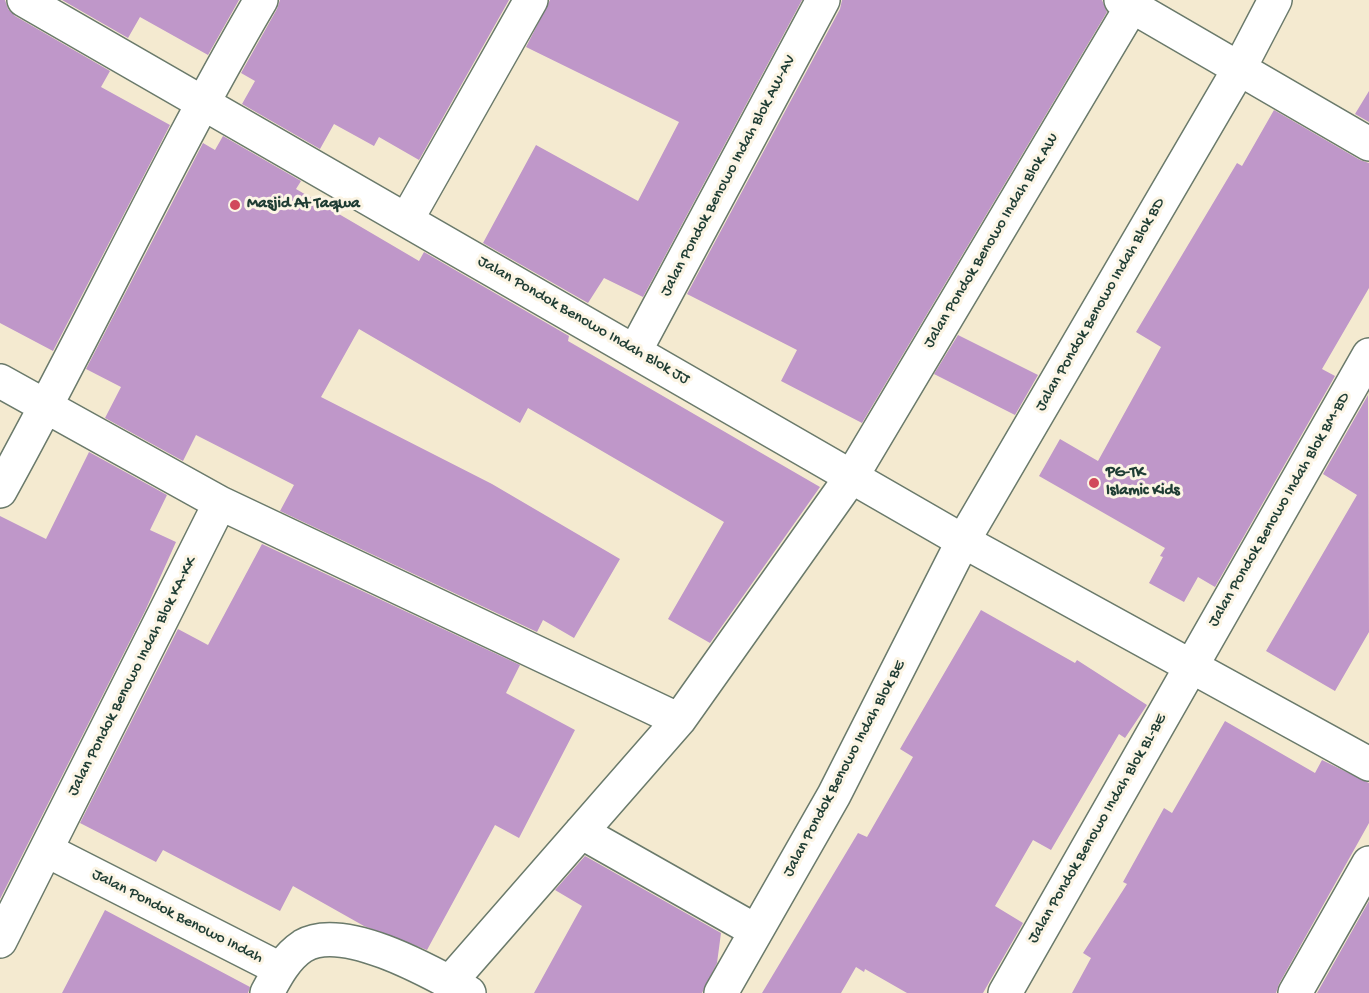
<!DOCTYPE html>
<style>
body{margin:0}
canvas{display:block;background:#f4ead0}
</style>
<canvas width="1369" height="993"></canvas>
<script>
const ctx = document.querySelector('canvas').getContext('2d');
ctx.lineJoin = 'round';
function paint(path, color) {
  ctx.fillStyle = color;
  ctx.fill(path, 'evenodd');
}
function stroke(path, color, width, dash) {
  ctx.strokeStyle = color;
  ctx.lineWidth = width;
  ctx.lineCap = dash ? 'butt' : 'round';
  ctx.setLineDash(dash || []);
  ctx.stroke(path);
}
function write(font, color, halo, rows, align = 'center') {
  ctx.font = font + ' "Gochi Hand",sans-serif';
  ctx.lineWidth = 6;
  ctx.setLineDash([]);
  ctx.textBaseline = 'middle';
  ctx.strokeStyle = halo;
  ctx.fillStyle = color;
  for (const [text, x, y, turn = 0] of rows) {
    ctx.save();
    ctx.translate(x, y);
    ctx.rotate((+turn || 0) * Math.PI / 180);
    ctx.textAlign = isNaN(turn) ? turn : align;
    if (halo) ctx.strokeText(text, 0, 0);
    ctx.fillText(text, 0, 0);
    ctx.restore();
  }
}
paint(new Path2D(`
 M 0,0 L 5,0 L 8,9 L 15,16 L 110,71 L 101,87 L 170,125 L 53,351 L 0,323 Z
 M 62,0 L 239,0 L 208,55 L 140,17 L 128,38 Z
 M 280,0 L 509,0 L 419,160 L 379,137 L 374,146 L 334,124 L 320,149 L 242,104 L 255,81 L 241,73 L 277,9 Z
 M 550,0 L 802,0 L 643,297 L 604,278 L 588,303 L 483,243 L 536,145 L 638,201 L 679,122 L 526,47 Z
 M 842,0 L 1102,0 L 1107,12 L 862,423 L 781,381 L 797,350 L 687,294 L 840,9 Z
 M 1369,91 L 1369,122 L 1355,114 Z
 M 1274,110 L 1360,160 L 1369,163 L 1369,288 L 1322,369 L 1335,376 L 1215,587 L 1198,577 L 1184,602 L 1149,583 L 1163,557 L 1160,556 L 1165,548 L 1039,476 L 1060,439 L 1098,461 L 1161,347 L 1136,332 L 1237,163 L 1242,166 Z
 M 223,136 L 301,181 L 296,189 L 356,224 L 419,261 L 424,252 L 569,336 L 568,341 L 820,487 L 710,643 L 668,619 L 724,522 L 528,408 L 520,423 L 359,329 L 321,397 L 492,484 L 620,559 L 574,638 L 543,620 L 537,632 L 280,511 L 294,485 L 196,435 L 183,461 L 105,418 L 121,387 L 86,369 L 203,143 L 215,150 Z
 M 958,335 L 1038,375 L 1015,415 L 934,374 Z
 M 1368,395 L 1369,632 L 1335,691 L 1266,651 L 1357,495 L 1323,474 Z
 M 89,452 L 167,495 L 150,530 L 176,542 L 145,611 L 0,899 L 0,516 L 46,539 Z
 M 262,544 L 520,665 L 506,693 L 575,730 L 519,838 L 495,825 L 427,950 L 364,926 L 293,886 L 280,911 L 163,850 L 156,862 L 80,823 L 178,629 L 208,645 Z
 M 981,610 L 1075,663 L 1077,660 L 1147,705 L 1125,738 L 1119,734 L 1051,850 L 1033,840 L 995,906 L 1023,923 L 983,993 L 907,993 L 865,969 L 864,972 L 856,967 L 841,993 L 762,993 L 858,833 L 867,837 L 913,757 L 900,749 Z
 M 1225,721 L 1315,773 L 1322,760 L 1369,783 L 1369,823 L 1279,984 L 1276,993 L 1072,993 L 1091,958 L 1083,953 L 1127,884 L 1123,882 L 1164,808 L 1172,813 Z
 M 585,856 L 721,933 L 717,963 L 702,993 L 534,993 L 582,906 L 555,890 Z
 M 1369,901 L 1369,993 L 1317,993 Z
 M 105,910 L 250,987 L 248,993 L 62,993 Z`), '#bf97c9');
const minor = new Path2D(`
 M 24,0 L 963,541 L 1369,764
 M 1121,0 L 1369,144
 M 407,219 L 531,0
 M 635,351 L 823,0
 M 0,381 L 220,503 L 679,720
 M 0,491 C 90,329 167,160 261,0
 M 581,832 L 756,931
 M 46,850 L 280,969
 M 0,941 L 220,503
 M 450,982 L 679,720 L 852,476 L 1132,6
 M 267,993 C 276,976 286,957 303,946 C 343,922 431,972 469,993
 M 721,993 L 834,795 L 963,541 L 1239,69 L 1275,0
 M 1005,993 L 1369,355
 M 1295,993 L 1369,863`);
stroke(minor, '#6a7a6b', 36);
stroke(minor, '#fff', 33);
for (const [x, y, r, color] of [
 [235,205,6,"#d1495b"],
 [1094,483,6,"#d1495b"]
]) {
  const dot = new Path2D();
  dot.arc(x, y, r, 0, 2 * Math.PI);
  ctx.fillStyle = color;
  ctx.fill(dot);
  stroke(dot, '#fcf5e5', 2);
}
write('16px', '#1f3d34', '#fcf5e5', [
 ["Jalan Pondok Benowo Indah Blok AW-AV",729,176,-62],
 ["Jalan Pondok Benowo Indah Blok AW",992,241,-59],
 ["Jalan Pondok Benowo Indah Blok BD",1101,305,-60],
 ["Jalan Pondok Benowo Indah Blok JJ",583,321,30],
 ["Jalan Pondok Benowo Indah Blok BM-BD",1280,510,-60],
 ["Jalan Pondok Benowo Indah Blok KA-KK",133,677,-63],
 ["Jalan Pondok Benowo Indah Blok BE",845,769,-62],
 ["Jalan Pondok Benowo Indah Blok BL-BE",1098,829,-60],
 ["Jalan Pondok Benowo Indah",177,917,27]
]);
write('bold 16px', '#1f3d34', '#fcf5e5', [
 ["Masjid At Taqwa",247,205],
 ["PG-TK",1106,474],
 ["Islamic Kids",1106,492]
], 'left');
</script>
